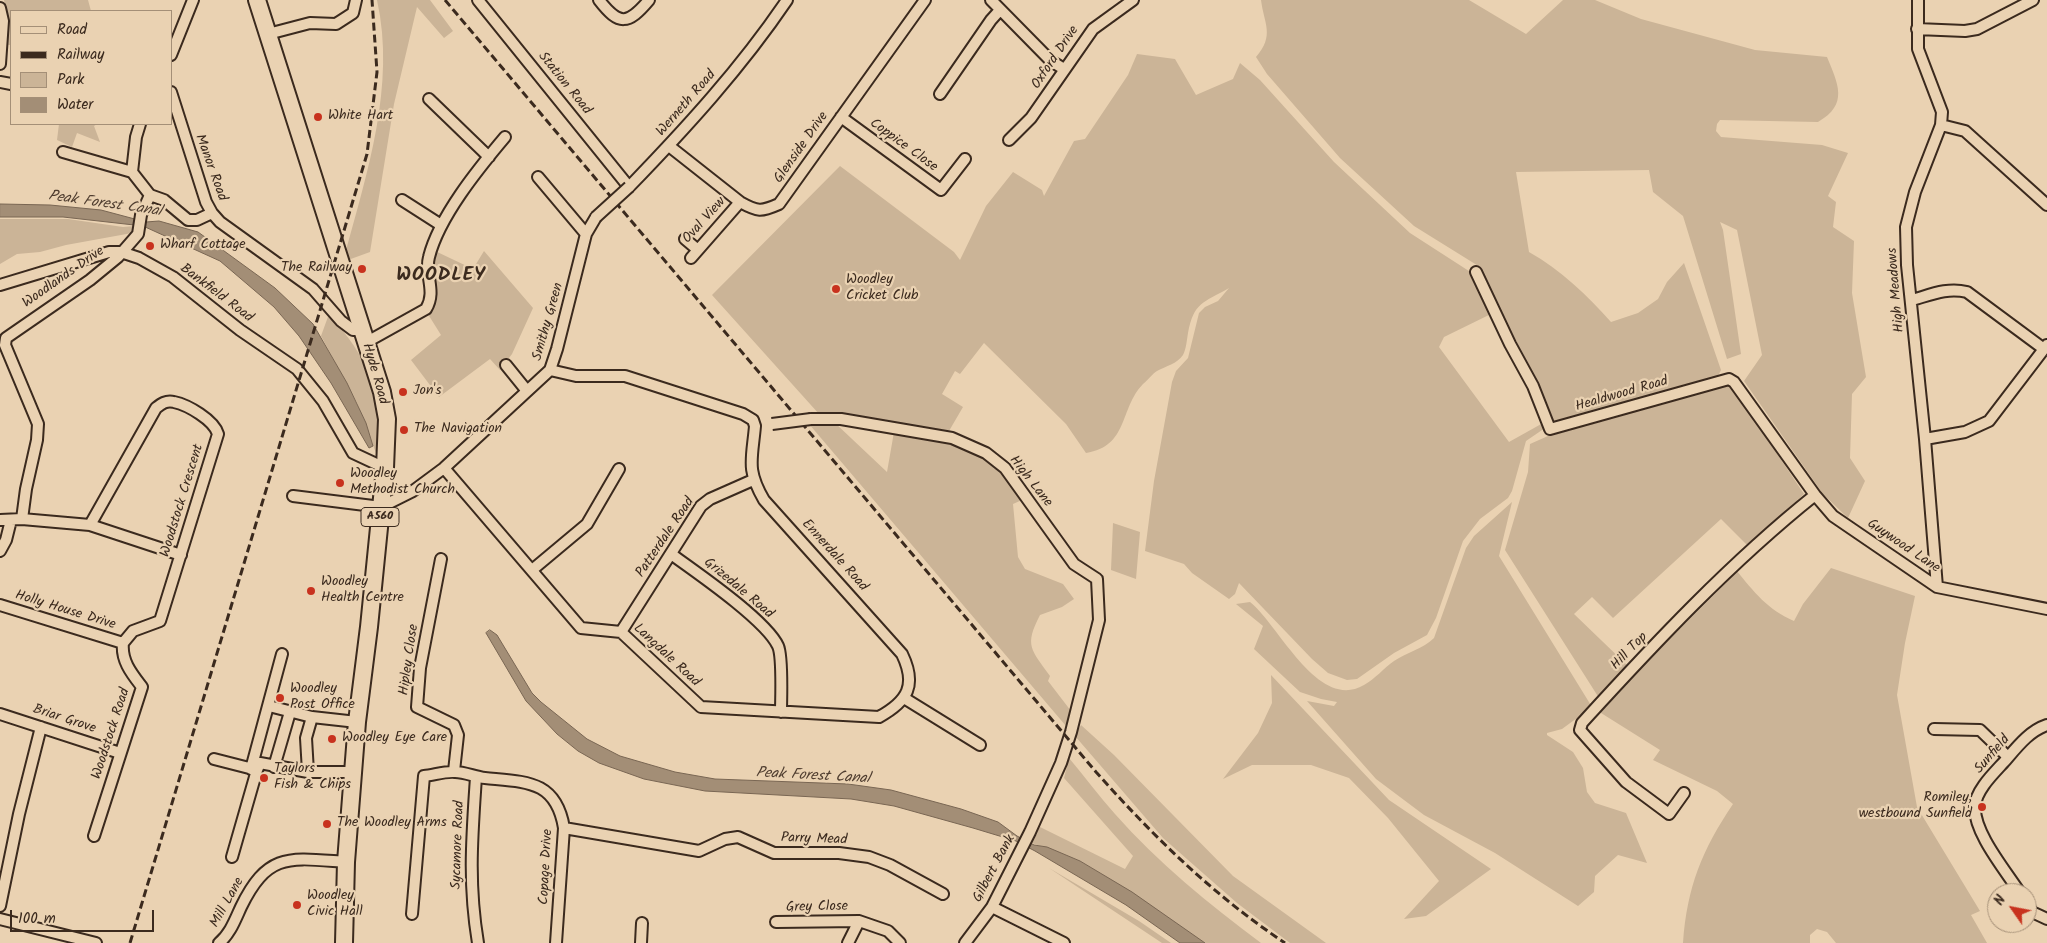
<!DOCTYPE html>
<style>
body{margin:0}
#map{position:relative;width:2047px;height:943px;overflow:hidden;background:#ead2b2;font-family:Kalam,sans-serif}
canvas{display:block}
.legend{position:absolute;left:10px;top:10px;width:162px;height:115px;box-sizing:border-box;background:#ead2b2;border:1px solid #a48f77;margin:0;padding:6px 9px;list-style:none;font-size:15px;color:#3b2a1e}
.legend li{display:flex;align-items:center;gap:10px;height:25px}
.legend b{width:25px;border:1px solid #a48f77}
.north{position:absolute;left:1987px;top:883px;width:50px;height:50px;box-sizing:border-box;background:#ead2b2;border:1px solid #a48f77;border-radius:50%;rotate:303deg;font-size:14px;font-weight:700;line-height:20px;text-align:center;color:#3b2a1e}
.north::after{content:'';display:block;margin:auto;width:18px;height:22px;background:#c8321e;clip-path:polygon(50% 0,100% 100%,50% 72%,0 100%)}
.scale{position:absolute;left:10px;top:910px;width:144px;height:22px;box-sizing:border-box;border:2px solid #3b2a1e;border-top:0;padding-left:6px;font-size:15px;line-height:18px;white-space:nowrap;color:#3b2a1e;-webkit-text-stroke:4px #ead2b2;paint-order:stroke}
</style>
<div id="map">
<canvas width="2047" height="943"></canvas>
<ul class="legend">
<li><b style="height:6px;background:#ead2b2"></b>Road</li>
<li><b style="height:6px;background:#3b2a1e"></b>Railway</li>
<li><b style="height:14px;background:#cbb497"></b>Park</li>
<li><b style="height:14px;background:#a38e76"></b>Water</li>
</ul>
<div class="north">N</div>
<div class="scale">100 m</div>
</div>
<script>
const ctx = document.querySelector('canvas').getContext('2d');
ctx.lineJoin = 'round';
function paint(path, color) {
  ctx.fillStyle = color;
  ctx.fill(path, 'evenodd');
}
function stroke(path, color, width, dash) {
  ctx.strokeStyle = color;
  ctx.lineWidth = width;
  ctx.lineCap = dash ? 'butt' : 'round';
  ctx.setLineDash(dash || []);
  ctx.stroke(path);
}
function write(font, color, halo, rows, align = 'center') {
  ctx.font = font + ' Kalam,sans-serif';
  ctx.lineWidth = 4.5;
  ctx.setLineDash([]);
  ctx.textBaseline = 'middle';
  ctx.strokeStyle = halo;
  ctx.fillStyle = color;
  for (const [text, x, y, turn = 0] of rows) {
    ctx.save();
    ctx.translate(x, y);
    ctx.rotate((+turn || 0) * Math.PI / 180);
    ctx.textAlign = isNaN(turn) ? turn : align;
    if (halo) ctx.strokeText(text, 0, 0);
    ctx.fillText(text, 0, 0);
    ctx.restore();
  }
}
paint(new Path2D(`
 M 4,0 L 88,0 L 91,11 L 11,11 L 11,45 L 8,45 L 8,21 Z
 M 377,0 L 430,0 L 453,31 L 444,38 L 417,7 L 394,104 L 370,252 L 348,260 L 345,254 C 367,173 396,85 377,0 Z
 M 1261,0 L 1469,0 L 1526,34 L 1563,0 L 1595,0 L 1641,19 L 1755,50 L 1827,57 C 1838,84 1849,104 1818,122 L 1720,120 L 1717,124 L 1716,131 L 1721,137 L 1822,145 L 1848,153 L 1828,196 L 1836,202 L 1833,227 L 1854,241 L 1852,293 L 1866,377 L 1852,394 L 1850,458 L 1865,481 L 1848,518 L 1823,494 L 1744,381 L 1762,355 L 1737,230 L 1720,222 L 1723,230 L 1741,354 L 1727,359 L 1683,216 L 1653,192 L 1649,170 L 1516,172 L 1529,252 C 1561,270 1587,295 1611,322 L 1638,313 L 1658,299 L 1667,282 L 1684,263 L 1721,370 L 1717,378 L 1553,424 L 1480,267 L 1414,226 L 1340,158 L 1267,74 L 1256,57 C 1275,35 1264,24 1261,0 Z
 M 1137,54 L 1175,59 L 1196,95 L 1233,79 L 1240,63 L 1260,80 L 1334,162 L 1410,233 L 1472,273 L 1493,313 L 1444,337 L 1439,347 L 1509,442 L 1543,423 L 1545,428 L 1526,441 L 1512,491 L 1508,498 L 1480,519 L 1463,541 L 1436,618 L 1427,635 L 1394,653 L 1357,679 L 1347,680 L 1328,673 L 1312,659 L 1239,583 L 1235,594 L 1229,599 L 1192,573 L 1184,564 L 1145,551 L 1154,481 L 1172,382 L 1176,371 L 1188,358 L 1199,313 L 1205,307 L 1218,301 L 1229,288 C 1203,303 1194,302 1188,333 C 1187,339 1186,350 1183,355 C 1177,364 1166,366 1157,371 C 1152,374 1148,380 1143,384 C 1119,409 1129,446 1086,453 L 1066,424 L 984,343 L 960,374 L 955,371 L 942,394 L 963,407 L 949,431 L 819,414 L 712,295 L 840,166 L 954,252 L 960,260 L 986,206 L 1013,172 L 1042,190 L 1044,196 L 1074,141 L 1085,139 L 1128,75 Z
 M 59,124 L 97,124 L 94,126 L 100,142 L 77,133 L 72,147 L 57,140 Z
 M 0,219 L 68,219 L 123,227 L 135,226 L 138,234 L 132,233 L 66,245 L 40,252 L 17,254 L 0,264 Z
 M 433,250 L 473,269 L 484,251 L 533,308 L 512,354 L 500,370 L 490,359 L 439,397 L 411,360 L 441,335 L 426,311 Z
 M 329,314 C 367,358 387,393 376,453 L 357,403 L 321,336 Z
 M 1727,384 L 1734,389 L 1804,494 L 1748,546 L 1721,519 L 1613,618 L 1592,597 L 1574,614 L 1629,667 L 1599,698 L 1505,550 L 1528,472 L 1530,444 L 1557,432 Z
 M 834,422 L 887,472 L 894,432 C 932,439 973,442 1002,472 C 1010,480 1016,491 1022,500 L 1013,504 L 1018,557 L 1025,569 L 1063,584 L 1074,599 L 1062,607 L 1040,615 C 1024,646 1031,649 1050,676 L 1048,681 L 1071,711 L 1066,726 L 809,424 Z
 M 1512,502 L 1499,556 L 1592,707 L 1562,729 L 1547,733 L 1547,735 L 1573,752 L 1583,768 L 1587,792 L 1595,803 L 1626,813 L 1647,863 L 1618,855 L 1595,876 L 1594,892 L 1578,906 L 1495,853 L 1424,815 L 1376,779 L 1307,701 L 1334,706 L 1337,702 L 1321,699 L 1300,692 L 1254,649 L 1263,626 L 1236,604 L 1250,602 C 1279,625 1318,712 1364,685 C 1375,679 1384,668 1394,661 C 1407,652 1423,649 1434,638 L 1466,548 L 1474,536 Z
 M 1113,523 L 1140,532 L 1136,579 L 1111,570 Z
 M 1831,568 L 1915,596 L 1905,643 L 1897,695 L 1917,807 L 1980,911 L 1971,915 L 1987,943 L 1836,943 L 1827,932 L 1817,929 L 1810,935 L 1810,943 L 1683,943 C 1687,887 1702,850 1733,804 L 1717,791 L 1653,760 L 1660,750 L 1601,713 L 1601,707 L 1727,582 L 1736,570 C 1754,592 1768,610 1794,621 L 1803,604 Z
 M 1271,675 L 1389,800 L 1491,869 L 1426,916 L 1404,919 L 1439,881 L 1388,818 L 1349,778 L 1311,765 L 1252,765 L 1223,779 L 1258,733 L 1272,703 Z
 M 1081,725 L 1114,755 L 1233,876 L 1326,943 L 1290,943 L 1237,903 L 1163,838 L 1075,736 Z
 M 1069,758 C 1084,776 1099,796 1115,814 C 1158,863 1209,904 1261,943 L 1205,943 L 1103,875 L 1080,861 L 1032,843 L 1040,827 L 1125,869 L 1133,856 L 1064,778 Z
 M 1049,868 L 1139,921 L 1171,943 L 1162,943 Z`), '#cbb497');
const water = new Path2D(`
 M 0,204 L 50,205 L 101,210 L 146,222 L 159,221 L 198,232 L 275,288 L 313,324 L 347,383 L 366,423 L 373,446 L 369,448 L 331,383 L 299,336 L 274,307 L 220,261 L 143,226 L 63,217 L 0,217 Z
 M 490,630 L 497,635 L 532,693 L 541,702 L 587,739 L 620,756 L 675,772 L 715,779 L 848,784 L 891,790 L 961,809 L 998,822 L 1017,836 L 1034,845 L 1047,847 L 1080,861 L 1132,892 L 1205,943 L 1180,943 L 1126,905 L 1035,851 L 1016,841 L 973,828 L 894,806 L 851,799 L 705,791 L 644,779 L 599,763 L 578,751 L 557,734 L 526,701 L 486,633 Z`);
paint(water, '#a38e76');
stroke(water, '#796653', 1);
const street = new Path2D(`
 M 478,0 L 629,187 C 686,128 741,68 787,0
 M 599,0 C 619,26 628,25 649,0
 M 991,0 L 1051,61 L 1064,69
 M 1918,0 L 1918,49 L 1942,112 L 1941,125 L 1915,192 L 1906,227 L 1907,265 L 1925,439 L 1937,587
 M 0,8 L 3,21 L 0,64
 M 1917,29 L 1965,31 L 1977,29 L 2033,0
 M 268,34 L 310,23 L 336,24 L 353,13 L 356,0
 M 171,55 L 193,0
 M 0,82 L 11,84
 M 171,92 L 206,202 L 212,213 L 220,222 L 313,289 L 341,321 L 353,330 L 361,330
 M 940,94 L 991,20 L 1000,10
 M 429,99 L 489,157
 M 841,117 L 941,190 L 965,159
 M 1941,125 L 1965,131 L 2047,205
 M 1009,140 L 1031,118 L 1093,29 L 1133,0
 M 669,146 L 740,202 C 758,212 761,212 779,204 L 925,0
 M 63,152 L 132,172
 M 538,177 L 586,234
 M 150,195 L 164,200 L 188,220 L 197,220 L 212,213
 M 402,200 L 441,225
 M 685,239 L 698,250
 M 691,258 L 740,202
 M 1476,272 L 1510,344 L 1533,386 L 1550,429 L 1729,379 L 1734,382 L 1815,495 L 1833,516 L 1937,587 L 2047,609
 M 0,285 L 109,252 L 121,252 L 139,258 L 173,277 L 240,330 L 297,369 L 323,401 L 353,453 L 385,468
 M 1912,300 C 1930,295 1947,287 1967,292 L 2044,349
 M 365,343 L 426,309 C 437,291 424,275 429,257 C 439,217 478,169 505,137
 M 506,365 L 527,391
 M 550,370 L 576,376 L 625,376 L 743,414 L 753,420 L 755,426
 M 811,419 L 841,419 L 952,438 L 986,453 L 1005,468 L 1074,564 L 1097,579 L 1099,620 L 1071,732 L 1061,763 L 1030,832 L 992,907 L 965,943
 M 1925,439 L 1965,432 L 1989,421 L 2047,345
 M 444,468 L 581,628 L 621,632 L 701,707 L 879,717 C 908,701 917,685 902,654 L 764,500 C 746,469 752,460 755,426
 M 293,496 L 381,507 L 413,491 L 444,468 L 550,370 L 557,349 L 586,234 L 596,217
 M 22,519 L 26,489 L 37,440 L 38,424 L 5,345 L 6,338 L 90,280 L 118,257 L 138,234 L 141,215 L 150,195 L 132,172 L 136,137 L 140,124
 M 0,520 L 22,519 L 90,525 L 181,555
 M 90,525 L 156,408 C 161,404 166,400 174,402 C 188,405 214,420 218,434 L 160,621 L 133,631 L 123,643
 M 0,551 L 6,540 L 11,520
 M 671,554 C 696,572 766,620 778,646 C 783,657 781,698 781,712
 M 441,559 L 420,668 L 417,707 L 454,725 L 458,735 L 454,771
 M 532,570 L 587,524 L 619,469
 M 0,605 L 123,643
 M 621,632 L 701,506 L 710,499 L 753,480
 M 904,698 L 980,745
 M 269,706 L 312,717 L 357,722
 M 0,714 L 120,753
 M 1934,729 L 1980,730 L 2008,757
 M 214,759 L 257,770 L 232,857
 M 274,767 L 290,712
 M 251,769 L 282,654
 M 257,770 L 260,763 L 308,772 L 353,772
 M 308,772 L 306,738 L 312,717
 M 476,777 C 472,837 468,883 478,943
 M 1684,793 L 1669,814 L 1626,782 L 1580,730 L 1582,723 C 1655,643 1730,563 1815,495
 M 564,828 L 699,851 L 725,839 L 738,837 L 774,853 L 839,853 L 869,857 L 890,865 L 943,894
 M 94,836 L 142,687 C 132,674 121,661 123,643
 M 2020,893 C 2006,871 1973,832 1975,806 C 1976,790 1994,773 2004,762 C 2017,747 2029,731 2047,725
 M 2027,904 L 2032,912 L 2047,919
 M 0,906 L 19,814 L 41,727
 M 992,907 L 1064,943
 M 412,914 L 424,776 C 434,775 445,771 455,772 C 465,772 475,777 485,778 C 526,782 556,780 564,828 L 556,943
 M 0,919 L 96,943
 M 776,922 L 859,921 L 888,931 L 900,943
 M 219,943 C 230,934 235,920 241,907 C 268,851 291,858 346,862
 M 641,943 L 642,923
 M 848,943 L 859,921`);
const primary = new Path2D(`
 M 257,0 L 382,392 L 387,419 L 385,468 L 369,627 L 357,722 L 346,862 L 344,943`);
stroke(street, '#3b2a1e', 14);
stroke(primary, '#3b2a1e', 20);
stroke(street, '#ead2b2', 10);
stroke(primary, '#ead2b2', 16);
stroke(new Path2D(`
 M 445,0 L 1096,772 C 1153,836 1213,895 1285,943
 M 130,943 L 367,154 L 377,72 L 372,0`), '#3b2a1e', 3, [8, 4]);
const streetBridge = new Path2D(`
 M 596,217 L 629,187
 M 772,424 L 811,419`);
stroke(streetBridge, '#3b2a1e', 14, []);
stroke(streetBridge, '#ead2b2', 10);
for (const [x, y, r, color] of [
 [318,117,5,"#c8321e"],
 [150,246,5,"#c8321e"],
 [362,269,5,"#c8321e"],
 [836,289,5,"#c8321e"],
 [403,392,5,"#c8321e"],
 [404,430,5,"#c8321e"],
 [340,483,5,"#c8321e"],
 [311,591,5,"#c8321e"],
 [280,698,5,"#c8321e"],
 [332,739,5,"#c8321e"],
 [264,778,5,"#c8321e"],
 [1982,807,5,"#c8321e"],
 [327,824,5,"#c8321e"],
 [297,905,5,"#c8321e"]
]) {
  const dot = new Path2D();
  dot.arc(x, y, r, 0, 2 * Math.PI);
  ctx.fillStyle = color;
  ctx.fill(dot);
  stroke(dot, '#ead2b2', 2);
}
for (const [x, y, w] of [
 [380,517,38]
]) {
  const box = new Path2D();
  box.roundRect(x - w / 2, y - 9.5, w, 19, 4);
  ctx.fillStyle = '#ead2b2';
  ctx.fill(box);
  stroke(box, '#3b2a1e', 1);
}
write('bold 12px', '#3b2a1e', null, [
 ["A560",380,517]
]);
write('14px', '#3b2a1e', '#ead2b2', [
 ["Oxford Drive",1056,58,-56],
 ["Station Road",564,84,51],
 ["Werneth Road",687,104,-49],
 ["Coppice Close",903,146,36],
 ["Glenside Drive",802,148,-55],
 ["Manor Road",210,168,70],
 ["Oval View",705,221,-48],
 ["Woodlands Drive",64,278,-35],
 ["High Meadows",1897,290,-95],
 ["Bankfield Road",216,294,37],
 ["Smithy Green",549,322,-74],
 ["Hyde Road",374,374,74],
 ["Healdwood Road",1622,395,-16],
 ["High Lane",1030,482,52],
 ["Woodstock Crescent",183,501,-73],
 ["Patterdale Road",666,538,-56],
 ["Guywood Lane",1903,547,34],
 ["Ennerdale Road",834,556,48],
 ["Grizedale Road",738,589,40],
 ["Holly House Drive",65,611,17],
 ["Hill Top",1630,652,-46],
 ["Langdale Road",666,656,43],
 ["Hipley Close",410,660,-82],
 ["Briar Grove",64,720,18],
 ["Woodstock Road",112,734,-72],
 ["Sunfield",1993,755,-49],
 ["Parry Mead",814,840,2],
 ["Sycamore Road",459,845,-88],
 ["Copage Drive",547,867,-87],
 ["Gilbert Bank",995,869,-62],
 ["Mill Lane",228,903,-61],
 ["Grey Close",817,908,-1]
]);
write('14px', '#3b2a1e', '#ead2b2', [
 ["White Hart",328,117],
 ["Wharf Cottage",160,246],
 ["The Railway",352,269,"right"],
 ["Woodley",846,281],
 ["Cricket Club",846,297],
 ["Jon's",413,392],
 ["The Navigation",414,430],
 ["Woodley",350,475],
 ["Methodist Church",350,491],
 ["Woodley",321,583],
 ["Health Centre",321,599],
 ["Woodley",290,690],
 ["Post Office",290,706],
 ["Woodley Eye Care",342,739],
 ["Taylors",274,770],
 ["Fish & Chips",274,786],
 ["Romiley,",1972,799,"right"],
 ["westbound Sunfield",1972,815,"right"],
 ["The Woodley Arms",337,824],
 ["Woodley",307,897],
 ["Civic Hall",307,913]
], 'left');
write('italic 15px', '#503e30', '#ead2b2', [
 ["Peak Forest Canal",105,205,8],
 ["Peak Forest Canal",813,777,3]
]);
ctx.letterSpacing = '1px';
write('bold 19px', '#3b2a1e', '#ead2b2', [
 ["WOODLEY",441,277]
]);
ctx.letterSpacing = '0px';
</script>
